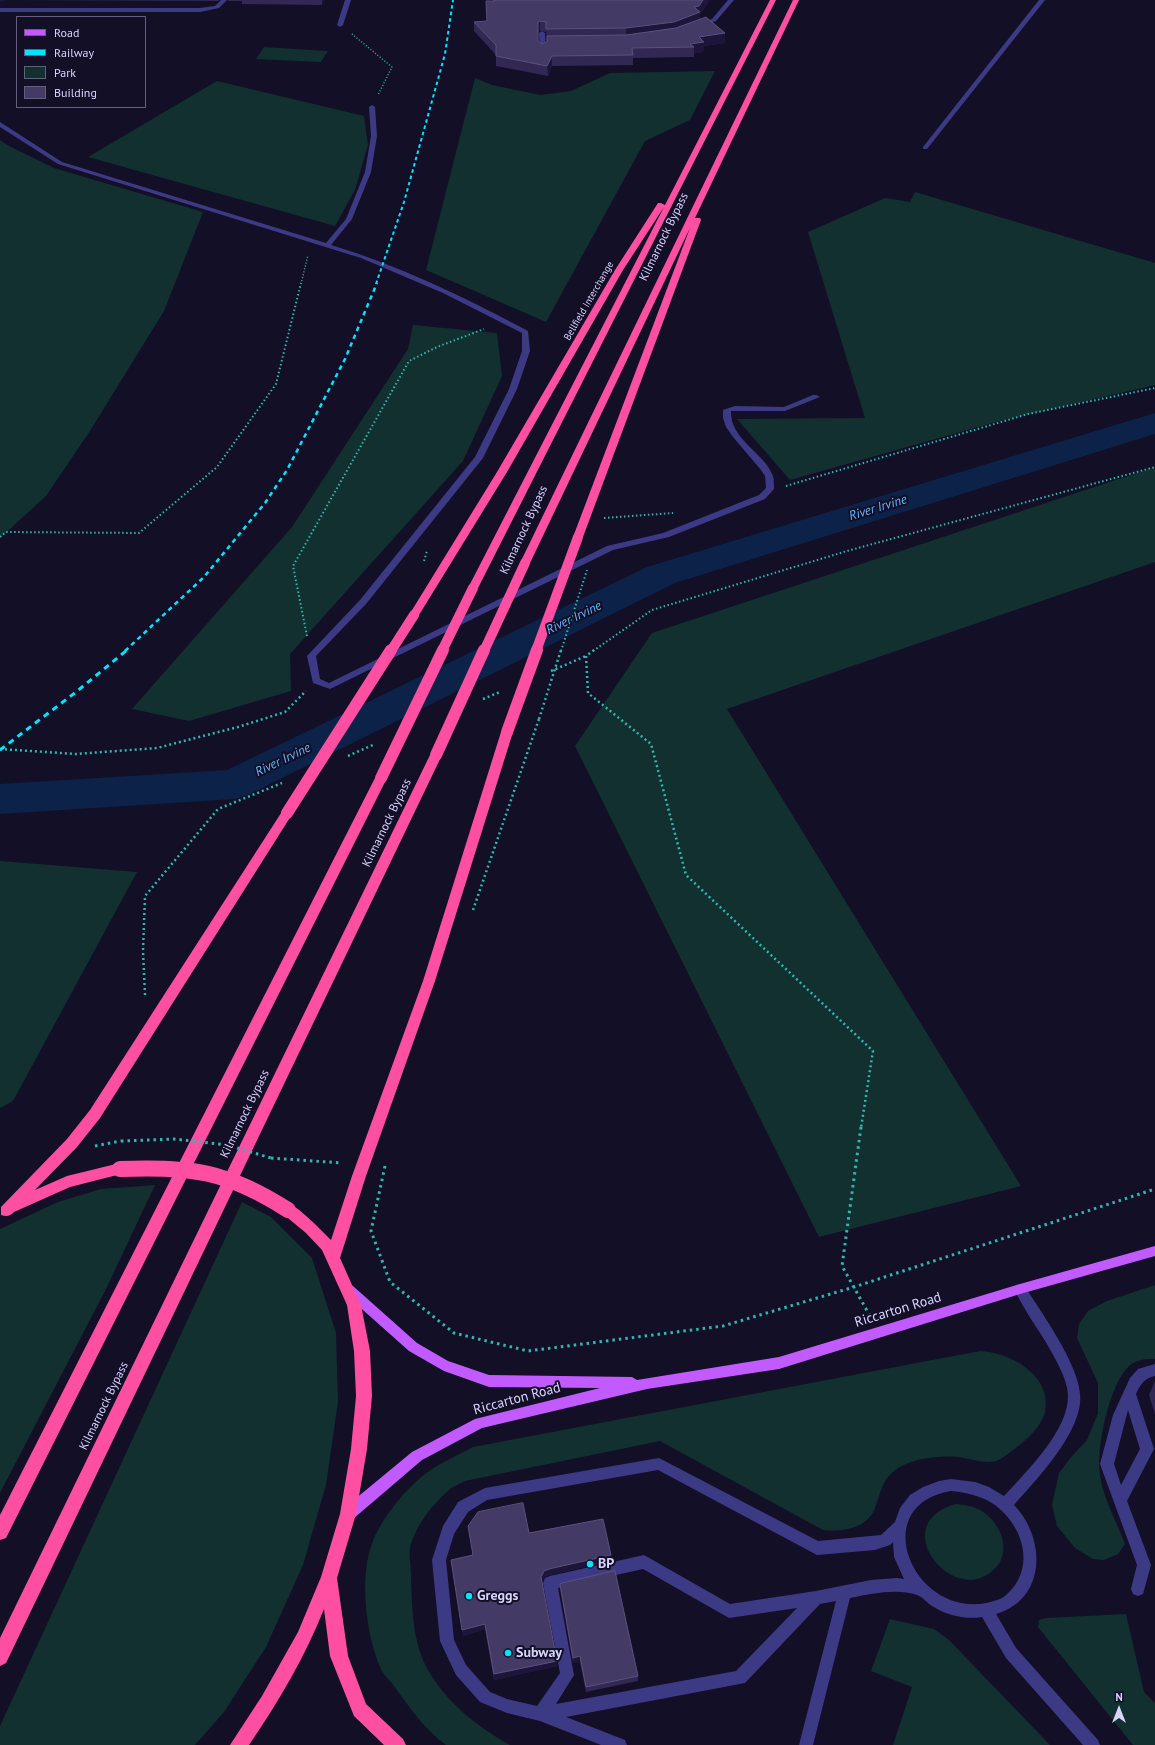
<!DOCTYPE html>
<style>
body{margin:0}
#map{position:relative;width:1155px;height:1745px;overflow:hidden;background:#130f26;font-family:"PT Sans",sans-serif}
canvas{display:block}
.legend{position:absolute;left:16px;top:16px;width:130px;height:92px;box-sizing:border-box;background:#130f26;border:1px solid #625e7d;margin:0;padding:5px 7px;list-style:none;font-size:12px;color:#d9d4ff}
.legend li{display:flex;align-items:center;gap:8px;height:20px}
.legend b{width:20px;border:1px solid #625e7d}
.north{position:absolute;left:1099px;top:1689px;width:40px;height:40px;-webkit-text-stroke:3px #130f26;paint-order:stroke;rotate:0deg;font-size:11px;font-weight:700;line-height:16px;text-align:center;color:#d9d4ff}
.north::after{content:'';display:block;margin:auto;width:14px;height:18px;background:#d9d4ff;clip-path:polygon(50% 0,100% 100%,50% 72%,0 100%)}
</style>
<div id="map">
<canvas width="1155" height="1745"></canvas>
<ul class="legend">
<li><b style="height:5px;background:#c25bff"></b>Road</li>
<li><b style="height:5px;background:#00e5ff"></b>Railway</li>
<li><b style="height:11px;background:#12302f"></b>Park</li>
<li><b style="height:11px;background:#433a66"></b>Building</li>
</ul>
<div class="north">N</div>
</div>
<script>
const ctx = document.querySelector('canvas').getContext('2d');
ctx.lineJoin = 'round';
function paint(path, color) {
  ctx.fillStyle = color;
  ctx.fill(path, 'evenodd');
}
function stroke(path, color, width, dash) {
  ctx.strokeStyle = color;
  ctx.lineWidth = width;
  ctx.lineCap = dash ? 'butt' : 'round';
  ctx.setLineDash(dash || []);
  ctx.stroke(path);
}
function write(font, color, halo, rows, align = 'center') {
  ctx.font = font + ' "PT Sans",sans-serif';
  ctx.lineWidth = 4;
  ctx.setLineDash([]);
  ctx.textBaseline = 'middle';
  ctx.strokeStyle = halo;
  ctx.fillStyle = color;
  for (const [text, x, y, turn = 0] of rows) {
    ctx.save();
    ctx.translate(x, y);
    ctx.rotate((+turn || 0) * Math.PI / 180);
    ctx.textAlign = isNaN(turn) ? turn : align;
    if (halo) ctx.strokeText(text, 0, 0);
    ctx.fillText(text, 0, 0);
    ctx.restore();
  }
}
paint(new Path2D(`
 M 264,47 L 328,51 L 321,62 L 256,59 Z
 M 715,71 L 690,120 L 645,141 L 546,322 L 426,270 L 475,78 L 492,85 L 540,95 L 571,91 L 610,73 Z
 M 217,81 L 364,116 L 368,145 L 355,190 L 335,226 L 88,157 Z
 M 0,140 L 9,146 L 54,168 L 203,212 L 164,311 L 90,431 L 46,496 L 0,538 Z
 M 915,192 L 1155,263 L 1155,385 L 996,422 L 790,480 L 737,419 L 865,418 L 808,232 L 885,198 L 910,202 Z
 M 413,325 L 497,333 L 502,376 L 463,461 L 290,654 L 291,691 L 189,721 L 132,709 L 292,527 L 408,349 Z
 M 1155,467 L 1155,562 L 727,709 L 1021,1186 L 819,1237 L 575,746 L 652,633 Z
 M 0,861 L 137,872 L 13,1101 L 0,1108 Z
 M 155,1185 L 106,1289 L 0,1493 L 0,1229 L 58,1202 L 101,1189 Z
 M 242,1202 L 271,1217 L 312,1258 L 336,1333 L 338,1402 L 326,1485 L 303,1565 L 266,1647 L 224,1712 L 195,1745 L 0,1745 L 0,1726 Z
 M 1155,1285 L 1155,1359 C 1146,1359 1137,1359 1129,1366 C 1109,1385 1096,1448 1100,1475 C 1103,1499 1117,1522 1125,1544 L 1118,1554 L 1104,1560 L 1093,1559 L 1075,1548 L 1057,1526 L 1052,1505 L 1059,1473 L 1072,1456 L 1087,1440 L 1098,1413 L 1098,1383 L 1077,1338 L 1079,1324 L 1088,1311 L 1107,1301 Z
 M 980,1351 C 1010,1352 1053,1376 1045,1412 C 1040,1431 1018,1447 1002,1458 C 990,1466 977,1460 964,1458 C 944,1454 910,1458 894,1471 C 882,1480 880,1495 875,1508 C 867,1529 842,1532 823,1530 L 660,1441 L 465,1481 C 460,1484 453,1486 449,1490 C 433,1504 415,1526 410,1548 C 409,1556 411,1567 411,1575 C 412,1607 412,1641 428,1670 C 447,1703 478,1727 510,1745 L 446,1745 C 426,1731 409,1707 394,1686 C 390,1681 384,1675 381,1669 C 366,1637 359,1577 372,1544 C 381,1517 411,1482 435,1467 C 447,1460 460,1454 473,1447 Z
 M 956,1504 C 965,1505 974,1506 982,1511 C 1002,1524 1014,1555 991,1572 C 951,1605 886,1523 956,1504 Z
 M 1126,1614 L 1144,1692 L 1155,1703 L 1155,1745 L 1133,1745 L 1038,1627 L 1039,1620 L 1046,1618 Z
 M 890,1619 L 934,1629 L 949,1640 L 1050,1745 L 893,1745 L 912,1687 L 871,1671 Z`), '#12302f');
paint(new Path2D(`
 M 1155,413 L 1155,434 L 675,583 L 250,794 L 235,799 L 0,814 L 0,784 L 227,770 L 647,567 Z`), '#0c2248');
stroke(new Path2D(`
 M 352,34 L 392,67 L 378,95
 M 301,284 L 308,255`), '#2fb8b0', 1.5, [1, 2]);
stroke(new Path2D(`
 M 786,486 L 1028,414 L 1155,388
 M 604,518 L 673,513
 M 0,537 L 6,532 L 139,533 L 217,467 L 276,384 L 301,283
 M 424,561 L 427,551
 M 307,636 L 293,566 L 409,361 L 437,347 L 484,329
 M 593,651 L 652,610 L 847,551 L 1155,467`), '#2fb8b0', 2, [1.5, 2.5]);
stroke(new Path2D(`
 M 594,650 L 586,656 L 588,693 L 651,744 L 686,875 L 873,1051 L 861,1128
 M 551,671 L 586,656
 M 483,699 L 500,692
 M 0,749 L 76,754 L 157,748 L 238,727 L 285,712 L 306,691
 M 348,756 L 375,744
 M 473,910 L 539,719
 M 145,995 L 143,951 L 145,896 L 218,809 L 282,783`), '#2fb8b0', 2.5, [2, 3]);
stroke(new Path2D(`
 M 861,1127 L 842,1266 L 870,1316
 M 95,1146 L 121,1141
 M 271,1158 L 342,1163
 M 385,1166 L 371,1231 L 390,1282 L 454,1333 L 528,1351 L 723,1326 L 854,1287 L 1155,1189`), '#2fb8b0', 3, [2.5, 4]);
paint(new Path2D(`
 M 221,0 L 227,0 L 219,8 L 200,12 L 0,12 L 0,8 L 200,8 L 215,6 Z
 M 345,0 L 351,0 L 343,25 L 340,27 L 337,25 Z
 M 728,0 L 734,0 L 716,21 L 697,27 L 697,25 L 712,19 Z
 M 1039,0 L 1045,0 L 927,149 L 923,149 L 923,147 Z
 M 542,31 L 545,33 L 546,51 L 543,53 L 540,51 L 539,33 Z
 M 372,105 L 375,107 L 377,136 L 371,172 L 352,219 L 331,245 C 400,266 465,297 528,331 L 530,351 L 517,389 L 483,458 L 366,604 L 316,656 L 320,679 L 329,683 L 607,546 L 663,533 L 759,495 L 766,488 L 765,476 L 761,470 L 733,437 L 726,427 L 723,418 L 723,410 L 735,406 L 784,407 L 813,395 L 816,395 L 820,397 L 785,411 L 731,411 C 730,440 764,452 773,476 C 774,480 774,485 774,489 L 765,499 L 669,537 L 613,550 L 330,689 L 313,683 L 307,656 L 360,600 L 475,457 L 509,389 L 522,351 L 522,333 L 443,293 L 361,258 L 58,164 L 0,127 L 0,122 L 62,162 L 326,243 L 346,219 L 365,172 L 371,136 L 369,107 Z
 M 1020,1284 L 1024,1285 C 1041,1312 1078,1363 1080,1394 C 1084,1430 1037,1479 1014,1505 C 1046,1538 1047,1599 996,1614 L 1016,1648 L 1098,1740 L 1100,1745 L 1083,1745 L 1006,1658 L 982,1617 C 966,1620 946,1615 932,1606 C 927,1603 923,1597 917,1595 C 897,1588 871,1594 850,1598 L 813,1745 L 799,1745 L 836,1601 L 820,1604 L 745,1683 L 566,1717 L 625,1740 L 627,1745 L 601,1745 L 540,1721 L 507,1713 L 480,1702 L 456,1675 L 440,1641 L 432,1560 L 443,1526 L 458,1502 L 485,1488 L 659,1458 L 818,1541 L 881,1535 L 895,1522 L 900,1508 L 910,1495 L 923,1487 L 939,1481 L 951,1479 L 975,1482 L 989,1487 L 1004,1496 C 1027,1471 1069,1430 1068,1395 C 1067,1377 1055,1359 1047,1344 C 1036,1326 1023,1308 1014,1289 L 1016,1285 ZM 658,1470 L 817,1555 L 875,1550 L 890,1545 L 893,1542 L 894,1557 L 904,1579 L 897,1578 L 871,1580 L 816,1591 L 730,1604 L 644,1555 L 550,1576 L 545,1578 L 543,1583 L 560,1673 L 537,1706 L 507,1699 L 490,1692 L 466,1665 L 454,1640 L 446,1560 L 454,1534 L 468,1512 L 487,1500 ZM 951,1491 C 970,1493 987,1497 1001,1510 C 1023,1530 1033,1565 1012,1589 C 1008,1593 1005,1597 1000,1599 C 919,1631 861,1506 951,1491 ZM 643,1569 L 729,1618 L 797,1608 L 736,1671 L 556,1704 L 574,1675 L 558,1588 Z
 M 1155,1364 L 1155,1376 C 1144,1378 1140,1385 1136,1394 L 1154,1449 L 1127,1501 L 1151,1565 L 1143,1594 L 1138,1596 L 1133,1594 L 1131,1589 L 1137,1565 L 1100,1464 L 1113,1415 L 1130,1378 L 1138,1369 ZM 1128,1410 L 1140,1449 L 1121,1485 L 1114,1464 Z`), '#3d3a85');
paint(new Path2D(`
 M 1155,1246 L 1155,1256 L 1020,1294 L 779,1369 L 647,1389 L 482,1428 L 422,1460 L 353,1519 L 348,1520 L 343,1519 L 341,1514 L 343,1509 L 412,1452 L 475,1419 L 600,1388 L 489,1387 L 444,1371 L 409,1351 L 345,1294 L 343,1290 L 345,1286 L 349,1285 L 353,1286 L 417,1343 L 448,1361 L 489,1375 L 632,1377 L 637,1380 L 779,1357 L 1020,1284 Z`), '#c25bff');
paint(new Path2D(`
 M 770,0 L 776,0 L 478,588 L 473,591 L 468,588 L 664,207 L 623,270 L 507,472 L 419,615 L 418,617 L 410,617 L 409,615 L 497,472 L 615,270 L 658,203 L 661,203 L 665,205 Z
 M 793,0 L 799,0 L 695,218 L 700,218 L 701,220 L 583,537 L 578,540 L 573,537 L 690,228 L 530,563 L 525,566 L 521,565 L 520,563 Z
 M 507,728 L 511,729 L 513,732 L 435,981 L 366,1176 L 340,1258 L 361,1305 L 370,1351 L 372,1396 L 367,1449 L 356,1514 L 337,1578 L 348,1656 L 366,1704 L 403,1739 L 406,1745 L 384,1745 L 354,1716 L 330,1656 L 324,1609 C 305,1657 279,1701 249,1745 L 230,1745 L 262,1696 L 298,1632 L 321,1577 L 340,1514 L 351,1449 L 356,1396 L 354,1351 L 347,1305 L 322,1250 L 306,1233 L 283,1214 L 281,1210 L 283,1206 C 285,1205 287,1204 289,1204 C 298,1206 324,1233 331,1240 L 352,1176 L 423,981 L 501,732 L 503,729 Z
 M 436,751 L 440,752 L 442,755 L 6,1663 L 0,1666 L 0,1638 L 430,755 L 432,752 Z
 M 381,774 L 385,775 L 387,778 L 6,1538 L 0,1540 L 0,1515 L 375,778 L 377,775 Z
 M 287,809 L 291,810 L 293,813 L 291,816 L 100,1118 L 77,1147 L 35,1190 L 67,1176 L 120,1163 L 125,1165 L 127,1169 L 125,1173 L 70,1187 L 14,1212 C 10,1216 7,1217 1,1215 L 1,1207 L 67,1139 L 90,1110 L 283,810 Z`), '#ff4fa3');
stroke(new Path2D(`
 M 376,284 L 404,202 L 445,54 L 453,0`), '#00e5ff', 2, [3.5, 3]);
stroke(new Path2D(`
 M 125,651 L 204,577 L 265,503 L 287,470 L 345,359 L 377,283`), '#00e5ff', 2.5, [4.5, 4]);
stroke(new Path2D(`
 M 0,750 L 76,692 L 127,650`), '#00e5ff', 3, [6, 5]);
stroke(new Path2D(`
 M 561,651 L 587,570`), '#2fb8b0', 2, [1.5, 2.5]);
stroke(new Path2D(`
 M 539,719 L 561,650`), '#2fb8b0', 2.5, [2, 3]);
stroke(new Path2D(`
 M 121,1141 L 174,1139 L 227,1145 L 271,1158`), '#2fb8b0', 3, [2.5, 4]);
stroke(new Path2D(`
 M 391,651 L 414,615
 M 442,651 L 473,588
 M 484,651 L 525,563
 M 536,651 L 578,537`), '#ff4fa3', 10);
stroke(new Path2D(`
 M 507,732 L 537,650
 M 436,755 L 484,650
 M 381,778 L 443,650
 M 287,813 L 391,650`), '#ff4fa3', 12);
stroke(new Path2D(`
 M 120,1169 C 191,1166 227,1171 288,1210`), '#ff4fa3', 16);
paint(new Path2D(`
 M 0,0 L 219,0 L 218,1 L 6,0 L 0,2 Z
 M 228,0 L 324,0 L 322,5 L 242,4 L 242,1 L 228,1 Z
 M 494,0 L 710,0 L 700,14 L 700,19 L 725,43 L 704,46 L 703,52 L 694,53 L 694,57 L 633,58 L 633,65 L 552,66 L 548,76 L 496,66 L 496,55 L 474,31 L 474,22 L 487,21 ZM 540,31 L 546,32 L 547,42 L 542,44 L 538,41 L 538,32 Z
 M 1155,1381 L 1155,1414 L 1149,1395 Z
 M 468,1526 L 529,1533 L 611,1555 L 611,1561 L 549,1575 L 544,1577 L 542,1581 L 557,1666 L 494,1680 L 485,1629 L 463,1636 L 452,1565 L 473,1555 Z
 M 560,1584 L 638,1676 L 638,1681 L 586,1692 L 580,1662 L 573,1663 L 560,1589 Z`), '#312854');
paint(new Path2D(`
 M 0,0 L 6,0 L 0,2 Z
 M 322,0 L 324,0 L 322,5 Z
 M 703,0 L 710,0 L 700,14 L 699,22 L 674,32 L 626,38 L 626,28 L 694,7 Z
 M 540,21 L 540,31 L 538,32 L 538,22 Z
 M 725,33 L 725,43 L 704,46 L 703,52 L 694,53 L 694,47 L 690,44 L 699,37 Z
 M 552,56 L 552,66 L 548,76 L 547,66 Z
 M 611,1555 L 611,1561 L 549,1575 L 544,1577 L 542,1582 L 541,1577 L 544,1571 L 549,1569 Z
 M 485,1624 L 485,1629 L 463,1636 L 462,1630 Z
 M 580,1656 L 580,1662 L 573,1663 L 573,1658 Z
 M 557,1661 L 557,1666 L 494,1680 L 494,1674 Z`), '#1d163a');
const building = new Path2D(`
 M 494,0 L 703,0 L 699,6 L 694,7 L 700,12 L 674,22 L 626,28 L 546,29 L 546,22 L 540,21 L 538,22 L 538,41 L 542,44 L 547,42 L 547,36 L 626,35 L 676,28 L 706,17 L 725,33 L 699,37 L 704,42 L 690,44 L 694,47 L 632,48 L 633,55 L 552,56 L 547,66 L 496,56 L 496,45 L 474,22 L 487,21 L 486,1 L 494,1 Z
 M 523,1503 L 529,1533 L 603,1519 L 611,1555 L 549,1569 L 544,1571 L 541,1577 L 557,1661 L 494,1674 L 485,1624 L 462,1630 L 451,1560 L 473,1555 L 468,1526 L 478,1512 Z
 M 615,1571 L 638,1676 L 586,1687 L 580,1656 L 573,1658 L 560,1584 Z`);
paint(building, '#433a66');
stroke(building, '#5a527e', 1);
for (const [x, y, r, color] of [
 [590,1564,4,"#00e5ff"],
 [469,1596,4,"#00e5ff"],
 [508,1653,4,"#00e5ff"]
]) {
  const dot = new Path2D();
  dot.arc(x, y, r, 0, 2 * Math.PI);
  ctx.fillStyle = color;
  ctx.fill(dot);
  stroke(dot, '#130f26', 1.5);
}
write('10px', '#d9d4ff', '#130f26', [
 ["Bellfield Interchange",589,301,-60]
]);
write('12px', '#d9d4ff', '#130f26', [
 ["Kilmarnock Bypass",664,237,-64],
 ["Kilmarnock Bypass",524,530,-65],
 ["Kilmarnock Bypass",387,823,-64],
 ["Kilmarnock Bypass",245,1114,-64],
 ["Kilmarnock Bypass",104,1406,-64]
]);
write('italic 13px', '#62b6ff', '#130f26', [
 ["River Irvine",878,508,-17],
 ["River Irvine",574,618,-26],
 ["River Irvine",283,760,-26]
]);
write('14px', '#d9d4ff', '#130f26', [
 ["Riccarton Road",898,1310,-17],
 ["Riccarton Road",517,1399,-15]
]);
write('bold 14px', '#d9d4ff', '#130f26', [
 ["BP",598,1564],
 ["Greggs",477,1596],
 ["Subway",516,1653]
], 'left');
</script>
